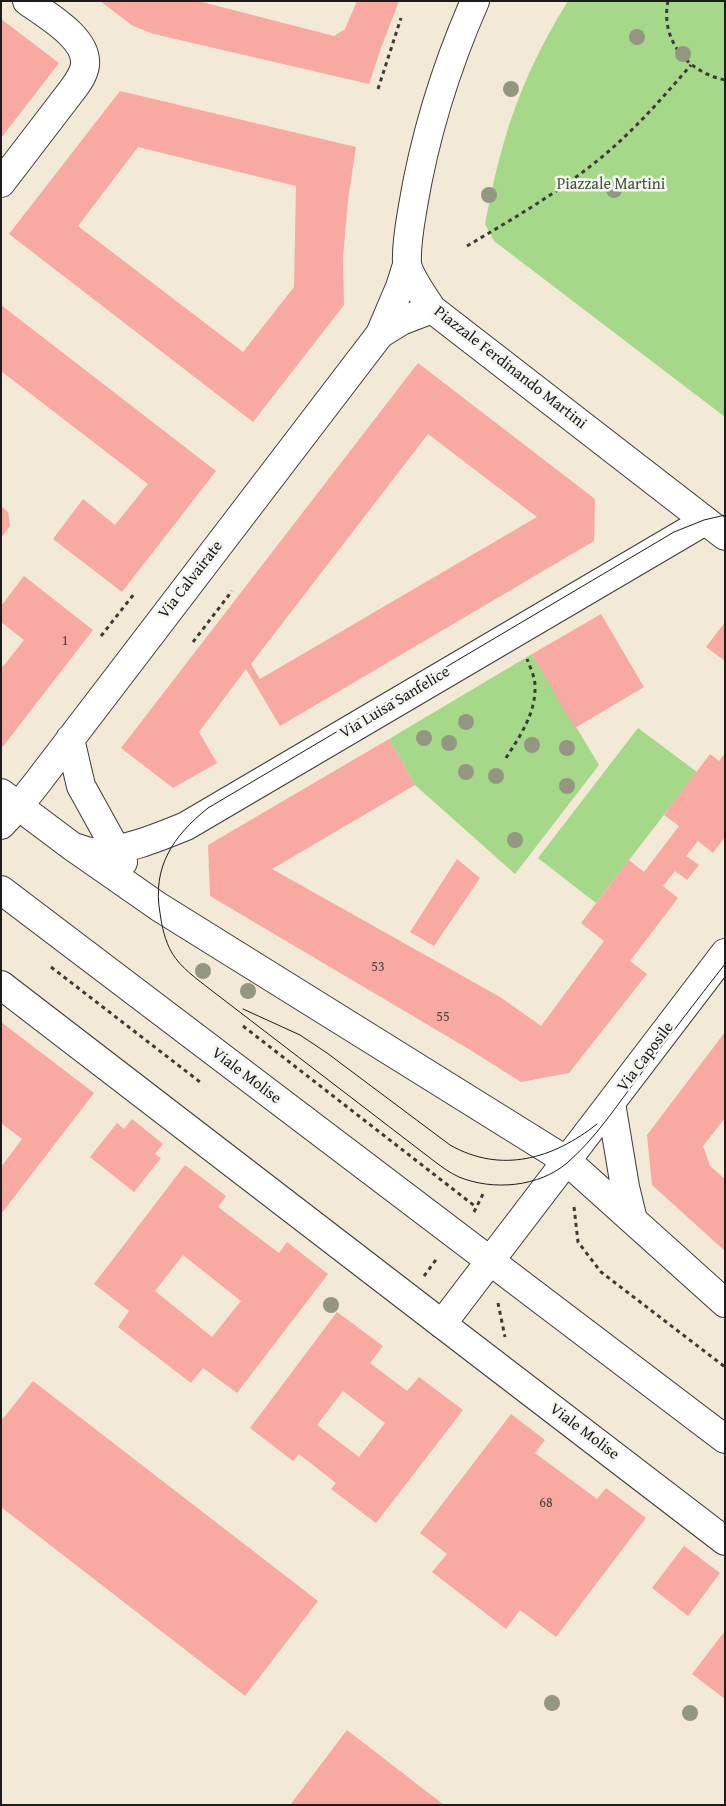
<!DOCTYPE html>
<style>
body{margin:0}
#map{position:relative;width:726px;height:1806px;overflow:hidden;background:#f3e9d7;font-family:"Gentium Book Plus",serif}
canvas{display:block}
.frame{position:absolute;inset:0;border:2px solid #1c1c1c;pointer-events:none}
</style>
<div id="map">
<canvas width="726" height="1806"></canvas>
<div class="frame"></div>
</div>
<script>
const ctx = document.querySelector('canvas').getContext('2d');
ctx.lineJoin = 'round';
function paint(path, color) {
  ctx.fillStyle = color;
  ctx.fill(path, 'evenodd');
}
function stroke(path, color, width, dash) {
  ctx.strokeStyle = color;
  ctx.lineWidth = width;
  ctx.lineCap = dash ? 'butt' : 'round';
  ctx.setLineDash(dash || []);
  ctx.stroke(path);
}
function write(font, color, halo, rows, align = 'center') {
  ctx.font = font + ' "Gentium Book Plus",serif';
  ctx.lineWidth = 5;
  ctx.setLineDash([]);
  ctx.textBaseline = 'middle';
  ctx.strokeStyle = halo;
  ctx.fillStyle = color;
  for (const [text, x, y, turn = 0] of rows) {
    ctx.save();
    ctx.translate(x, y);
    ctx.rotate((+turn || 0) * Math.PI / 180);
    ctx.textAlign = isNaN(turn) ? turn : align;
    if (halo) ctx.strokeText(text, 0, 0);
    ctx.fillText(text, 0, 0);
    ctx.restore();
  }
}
paint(new Path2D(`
 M 568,1 L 725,1 L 725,417 L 494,241 L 485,224 C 490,199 495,173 502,149 C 516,97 539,47 568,1 Z
 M 532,654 L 599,765 L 515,874 L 415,785 L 389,739 Z
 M 638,728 L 697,772 L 596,903 L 538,858 Z`), '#a5d888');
paint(new Path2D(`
 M 100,1 L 198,1 L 334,36 L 345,29 L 357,1 L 399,1 L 381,48 L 369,84 L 154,34 L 133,26 Z
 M 1,19 L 59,63 L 1,138 Z
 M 120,91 L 356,147 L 348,200 L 343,258 L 344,305 L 253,422 L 9,234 ZM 138,147 L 296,186 L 294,287 L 243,352 L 78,226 Z
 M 1,305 L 216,471 L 122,592 L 53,539 L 83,499 L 115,525 L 148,484 L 1,371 Z
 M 418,363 L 595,499 L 594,541 L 280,726 L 246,669 L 199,732 L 217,763 L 173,788 L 121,748 ZM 428,434 L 537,517 L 260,679 L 251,664 Z
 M 1,506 L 8,512 L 10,526 L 1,538 Z
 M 24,576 L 93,630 L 1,749 L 1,669 L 24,640 L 1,622 L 1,606 Z
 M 601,614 L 644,687 L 575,728 L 532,654 Z
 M 725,622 L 725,661 L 706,647 Z
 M 389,739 L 415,785 L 272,869 L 500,997 L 541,1026 L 604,941 L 581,923 L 629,860 L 644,872 L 679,826 L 664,815 L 710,754 L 719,761 L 725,753 L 725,837 L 713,853 L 698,841 L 686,856 L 699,865 L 687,880 L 675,871 L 663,886 L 678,898 L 630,961 L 647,974 L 569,1073 L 521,1082 L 467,1048 L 210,896 L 208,845 Z
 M 457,859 L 480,878 L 434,946 L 410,932 Z
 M 1,1022 L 94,1093 L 1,1214 L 1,1167 L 22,1139 L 1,1123 Z
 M 725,1032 L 725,1118 L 703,1146 L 710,1166 L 725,1179 L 725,1251 L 652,1185 L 647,1135 Z
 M 132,1119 L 163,1144 L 155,1154 L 161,1158 L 134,1192 L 90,1157 L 117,1123 L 124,1129 Z
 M 185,1165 L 226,1196 L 218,1207 L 279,1253 L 287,1242 L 328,1274 L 237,1393 L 203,1368 L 191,1383 L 118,1327 L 129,1311 L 94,1284 ZM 183,1255 L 241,1301 L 212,1337 L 155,1291 Z
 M 337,1312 L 383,1346 L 370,1363 L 407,1391 L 419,1377 L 463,1410 L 376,1523 L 331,1489 L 336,1483 L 299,1454 L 293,1461 L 250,1428 ZM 343,1391 L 385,1423 L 359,1457 L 317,1425 Z
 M 33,1381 L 318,1601 L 245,1696 L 1,1507 L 1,1421 Z
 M 511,1414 L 545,1440 L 535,1453 L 597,1499 L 606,1488 L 646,1518 L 556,1637 L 520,1610 L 506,1629 L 432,1572 L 447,1554 L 420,1533 Z
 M 684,1546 L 720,1573 L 688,1616 L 652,1588 Z
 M 725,1631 L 725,1699 L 692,1674 Z
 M 347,1730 L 444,1805 L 290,1805 Z`), '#f7a9a2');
const minor = new Path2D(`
 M 475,1 C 446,67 425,134 413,206 C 410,224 406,244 407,263 C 408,274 426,300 432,309 L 725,536
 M 1,183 L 73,89 C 78,82 84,74 85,65 C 88,38 46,15 27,1
 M 380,334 L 401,321 L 432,309
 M 70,739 L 81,786 L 123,862
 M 1,793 L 73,847 L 159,907 L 567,1161 L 725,1303
 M 1,825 L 18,807 L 37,783 L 380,334 L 400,287 L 407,265
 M 74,847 C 80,849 87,852 93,852 C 123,852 159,837 186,826 L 705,521
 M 1,985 L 442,1324
 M 611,1103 L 625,1187 L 633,1220
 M 490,1261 L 725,953`);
const tertiary = new Path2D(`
 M 490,1261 L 442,1324 L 725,1541`);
const secondary = new Path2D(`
 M 1,890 L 725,1439`);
stroke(minor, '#3c3b38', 30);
stroke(tertiary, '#3c3b38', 30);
stroke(secondary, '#3c3b38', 30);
stroke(new Path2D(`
 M 668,1 C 660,41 688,72 725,80
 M 378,89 L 401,18
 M 467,246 C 516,217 566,188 609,151 C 639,125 665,95 691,65
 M 101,636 L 134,594
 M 193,642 L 232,591
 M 506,758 C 520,736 536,713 535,686 C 535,677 530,667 527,659
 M 51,967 L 200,1082
 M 243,1026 L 476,1207
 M 574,1207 L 578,1242 L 601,1272 L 725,1367
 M 474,1212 L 484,1192
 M 424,1276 L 438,1257
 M 498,1303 L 505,1337`), '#3c3b38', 3, [4, 4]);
stroke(minor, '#fff', 28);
stroke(tertiary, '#fff', 28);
stroke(secondary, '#fff', 28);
stroke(new Path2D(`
 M 725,515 L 704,520 L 674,532 L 208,808 C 173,836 152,867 160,913 C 162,927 165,941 172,953 C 181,968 197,979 211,990 L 434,1161 C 442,1167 450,1173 459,1177 C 493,1191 539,1187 567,1163 C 596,1138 617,1105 640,1075 C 668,1038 696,1001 725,964
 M 243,1009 L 300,1035 L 327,1053 L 450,1145 C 501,1174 553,1159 597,1124`), '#1c1c1c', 1);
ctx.fillStyle = '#939782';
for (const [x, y] of [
 [637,37],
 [683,54],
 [511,89],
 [614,190],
 [489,195],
 [466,722],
 [424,738],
 [449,743],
 [532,745],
 [567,748],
 [466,772],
 [496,776],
 [567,786],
 [515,840],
 [203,971],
 [248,991],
 [331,1305],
 [552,1703],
 [690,1713]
]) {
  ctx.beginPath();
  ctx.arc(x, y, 8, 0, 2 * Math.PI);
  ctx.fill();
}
write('14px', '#533f3e', null, [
 ["1",65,641],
 ["53",378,967],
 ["55",443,1017],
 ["68",546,1503]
]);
write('16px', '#45543c', '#f6f6f2', [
 ["Piazzale Martini",611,185]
]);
write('16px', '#1c1c1c', '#f6f6f2', [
 ["Piazzale Ferdinando Martini",510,368,38],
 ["Via Calvairate",191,580,-52],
 ["Via Luisa Sanfelice",395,703,-31],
 ["Via Caposile",646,1057,-53],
 ["Viale Molise",246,1076,37],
 ["Viale Molise",584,1432,37]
]);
</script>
